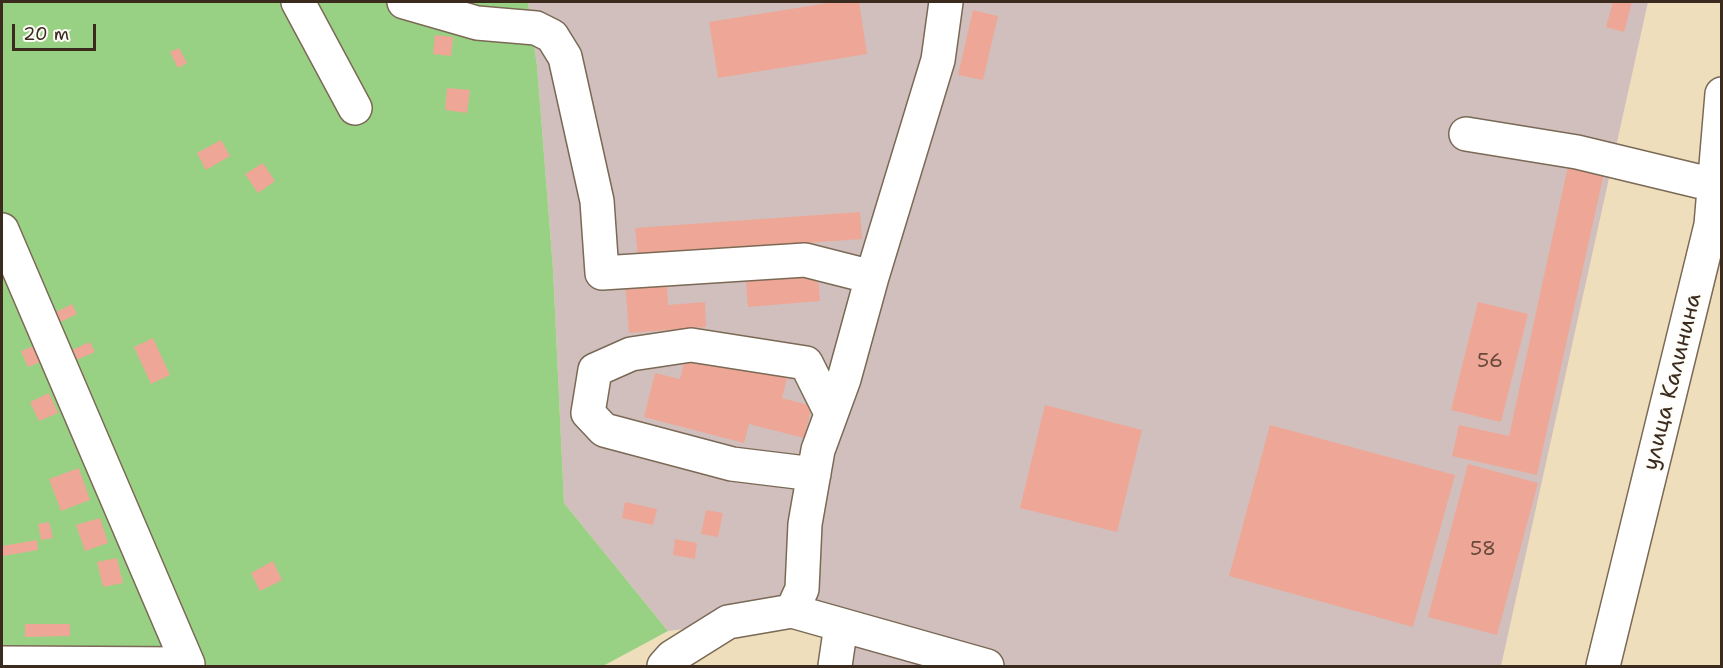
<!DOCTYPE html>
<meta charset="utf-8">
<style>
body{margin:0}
#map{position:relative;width:1723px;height:668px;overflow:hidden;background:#efdebc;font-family:"Shantell Sans",sans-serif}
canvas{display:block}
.frame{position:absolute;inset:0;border:3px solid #3b2a1e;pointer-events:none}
.scale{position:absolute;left:12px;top:24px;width:84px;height:27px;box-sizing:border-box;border:3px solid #3b2a1e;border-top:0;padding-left:8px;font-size:18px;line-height:21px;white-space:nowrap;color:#3b2a1e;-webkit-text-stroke:4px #fdfcf7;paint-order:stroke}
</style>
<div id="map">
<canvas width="1723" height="668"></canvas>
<div class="frame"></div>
<div class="scale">20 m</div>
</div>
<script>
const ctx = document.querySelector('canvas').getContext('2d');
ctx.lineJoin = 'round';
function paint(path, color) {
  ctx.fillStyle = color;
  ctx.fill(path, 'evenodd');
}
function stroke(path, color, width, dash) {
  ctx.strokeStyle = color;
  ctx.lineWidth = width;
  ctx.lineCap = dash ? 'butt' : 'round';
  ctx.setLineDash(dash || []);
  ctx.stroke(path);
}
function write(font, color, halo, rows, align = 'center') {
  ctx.font = font + ' "Shantell Sans",sans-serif';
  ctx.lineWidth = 4.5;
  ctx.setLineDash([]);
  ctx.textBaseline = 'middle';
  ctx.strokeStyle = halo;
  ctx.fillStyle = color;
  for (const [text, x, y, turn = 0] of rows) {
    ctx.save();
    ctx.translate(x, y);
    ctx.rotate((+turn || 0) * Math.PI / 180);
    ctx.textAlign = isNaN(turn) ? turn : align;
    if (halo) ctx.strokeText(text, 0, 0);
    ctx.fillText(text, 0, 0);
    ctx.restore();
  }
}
paint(new Path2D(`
 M 528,2 L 1648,2 L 1501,666 L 830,666 L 837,611 L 668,631 L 564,503 L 553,269 L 537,66 Z`), '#d1bfbd');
paint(new Path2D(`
 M 2,2 L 528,2 L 537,66 L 553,269 L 564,503 L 668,631 L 603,666 L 2,666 Z`), '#99d184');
paint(new Path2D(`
 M 834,2 L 859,2 L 867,54 L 718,78 L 709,22 Z
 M 1613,2 L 1632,2 L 1624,32 L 1606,27 Z
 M 973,10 L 998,16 L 983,80 L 958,75 Z
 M 435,35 L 453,37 L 451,56 L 433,54 Z
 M 179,48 L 187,63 L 178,68 L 170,52 Z
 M 447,88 L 470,90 L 467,113 L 445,110 Z
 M 221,140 L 230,156 L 206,170 L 197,153 Z
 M 1570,157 L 1606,164 L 1537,475 L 1452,456 L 1459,425 L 1509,436 Z
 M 263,163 L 275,181 L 258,193 L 245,174 Z
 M 860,212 L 862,239 L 638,255 L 635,228 Z
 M 818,275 L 820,301 L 748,307 L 746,281 Z
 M 667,280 L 668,305 L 705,302 L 706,327 L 629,333 L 625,283 Z
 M 1478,302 L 1528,314 L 1501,422 L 1451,410 Z
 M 72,304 L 77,314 L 52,326 L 48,316 Z
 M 153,338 L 170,375 L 151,384 L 134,347 Z
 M 90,342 L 95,352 L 69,363 L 65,353 Z
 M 36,345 L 43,361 L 28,367 L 21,351 Z
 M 688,348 L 788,374 L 782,398 L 812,406 L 804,438 L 749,424 L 744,443 L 644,417 L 655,373 L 680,379 Z
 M 49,393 L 58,413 L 39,421 L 30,402 Z
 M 1045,405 L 1142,430 L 1117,532 L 1020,508 Z
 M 1270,425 L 1455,475 L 1413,627 L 1229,576 Z
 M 1468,464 L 1538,483 L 1497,635 L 1428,617 Z
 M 79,468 L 90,500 L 61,511 L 49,479 Z
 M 625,502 L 657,509 L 653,525 L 622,518 Z
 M 706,510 L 723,513 L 718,537 L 701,534 Z
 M 100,518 L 108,543 L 85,551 L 76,525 Z
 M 49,522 L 53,538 L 41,540 L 38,524 Z
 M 675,539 L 697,543 L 695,559 L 673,555 Z
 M 37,540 L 38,550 L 3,556 L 2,546 Z
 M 117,558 L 123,583 L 103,587 L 97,562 Z
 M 273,561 L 282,580 L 260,591 L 251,573 Z
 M 25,624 L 70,624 L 70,636 L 25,637 Z`), '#eea796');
const minor = new Path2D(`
 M 298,2 L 355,108
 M 404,2 L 477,23 L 536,28 L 552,36 L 565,57 L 597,201 L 602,273 L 805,260 L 872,277
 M 1466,134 L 1577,152 L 1714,185
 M 2,230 L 188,664 L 2,663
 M 814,474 L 732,464 L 604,430 L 588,413 L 595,370 L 631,354 L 691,345 L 806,363 L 831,413
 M 792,611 L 987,666
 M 664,666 L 672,657 L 728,622 L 792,611 L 802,589 L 805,524 L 818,450 L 844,379 L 872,277 L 938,60 L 946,2
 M 835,666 L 841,625
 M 1603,666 L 1711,225 L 1722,94`);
stroke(minor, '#7a6955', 36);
stroke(minor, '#fff', 33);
write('20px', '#68493c', null, [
 ["56",1490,362],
 ["58",1483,550]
]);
write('22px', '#3b2a1e', '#fdfcf7', [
 ["улица Калинина",1673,382,-76]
]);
</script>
